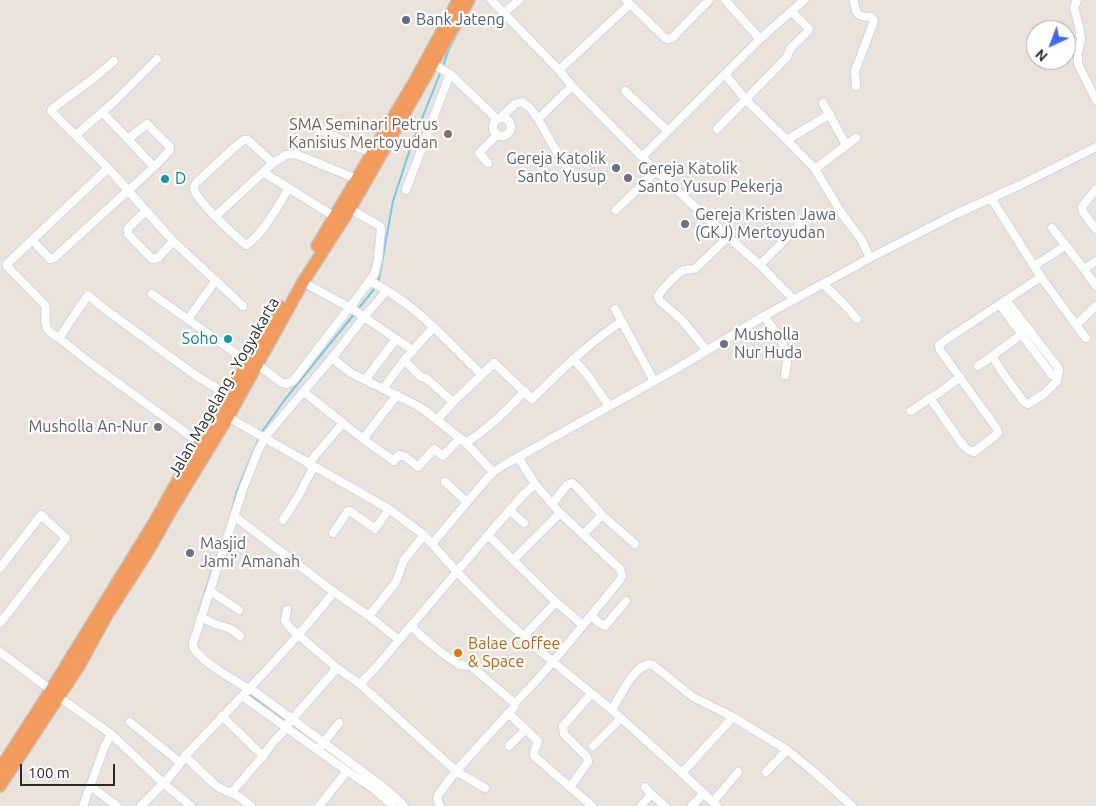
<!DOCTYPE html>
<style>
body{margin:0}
#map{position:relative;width:1096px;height:806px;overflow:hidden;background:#eae3db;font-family:Ubuntu,sans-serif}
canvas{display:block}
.north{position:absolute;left:1026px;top:20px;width:50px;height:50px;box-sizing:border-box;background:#fff;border:1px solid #a9a9a9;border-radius:50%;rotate:223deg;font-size:14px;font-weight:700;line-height:20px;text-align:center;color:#292929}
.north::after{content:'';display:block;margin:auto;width:18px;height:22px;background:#4567ee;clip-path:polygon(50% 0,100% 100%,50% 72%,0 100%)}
.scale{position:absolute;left:20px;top:764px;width:95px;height:22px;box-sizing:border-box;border:2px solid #292929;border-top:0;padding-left:6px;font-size:15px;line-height:18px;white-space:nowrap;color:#292929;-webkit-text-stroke:4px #fff;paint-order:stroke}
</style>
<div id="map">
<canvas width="1096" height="806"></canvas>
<div class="north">N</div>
<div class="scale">100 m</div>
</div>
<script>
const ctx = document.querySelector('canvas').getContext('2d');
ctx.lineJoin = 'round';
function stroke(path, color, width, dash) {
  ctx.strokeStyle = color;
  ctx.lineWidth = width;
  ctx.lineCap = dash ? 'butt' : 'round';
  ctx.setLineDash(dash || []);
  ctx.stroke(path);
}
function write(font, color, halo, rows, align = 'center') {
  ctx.font = font + ' Ubuntu,sans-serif';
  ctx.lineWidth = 4.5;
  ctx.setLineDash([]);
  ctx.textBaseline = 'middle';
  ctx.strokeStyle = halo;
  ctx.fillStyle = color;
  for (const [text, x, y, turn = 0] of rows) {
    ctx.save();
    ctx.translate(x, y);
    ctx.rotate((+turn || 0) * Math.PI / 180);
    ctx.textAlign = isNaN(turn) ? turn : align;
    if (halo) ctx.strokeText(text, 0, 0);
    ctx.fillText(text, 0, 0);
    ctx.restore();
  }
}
stroke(new Path2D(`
 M 443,66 L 449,49 L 466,16
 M 378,284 L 393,201 L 411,146 L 441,71
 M 358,309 L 375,288
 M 261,433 L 286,398 L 355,313
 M 231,513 L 237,491 L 259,438
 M 199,612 L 208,582 L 222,541
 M 248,693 L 287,721
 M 291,724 L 320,744
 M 382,790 L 398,806`), '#74cae6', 2);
const minor = new Path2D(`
 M 491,0 L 559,70 L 572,86 L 656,171 L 728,237 L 760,265 L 794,300
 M 626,0 L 665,38 L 668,39 L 672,38 L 709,0
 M 725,0 L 760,39
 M 854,0 C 855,13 857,17 871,17 L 874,21 L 855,71 L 856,86
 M 1077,0 L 1074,8 L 1079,26 L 1081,39 L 1078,52 L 1078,64 L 1096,100
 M 504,13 L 519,0
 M 114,61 L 94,78 L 52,109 L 51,111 L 108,168 L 173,241 L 243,306
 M 433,64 L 450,74 L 490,112 L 496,119
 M 559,70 L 630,4
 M 725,74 L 745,99 L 787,140 L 815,169 L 842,214 L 861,239 L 870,258
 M 625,91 L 668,131
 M 823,103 L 846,145
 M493 127a9 9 0 1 1 18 0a9 9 0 1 1-18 0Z
 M 500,118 L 515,104 L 522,102 L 530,108 L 538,119
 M 313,127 L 372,153
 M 717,129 L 787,57 L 790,49 L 808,31 L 809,29 L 792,12
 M 76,135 L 115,101 L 157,59
 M 128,139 L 147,124 L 170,147 L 170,150 L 154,167
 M 787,140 L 830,114
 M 643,156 L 760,39 L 804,0
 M 273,163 L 248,140 L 244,140 L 237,145 L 197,182 C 195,185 193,186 194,189 C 196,200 236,237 246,245 C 262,236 279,204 289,188
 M 488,163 L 479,153 L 497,135
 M 108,168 L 7,264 L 7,266 L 45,305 C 47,312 43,324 48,330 C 50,333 56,336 59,338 L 88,295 L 102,307 L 195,375 L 228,395
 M 815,169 L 856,138
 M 263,172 L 335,217
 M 571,177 L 538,119 L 572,86
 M 1096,189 L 1082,207 L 1083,212 L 1096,229
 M 406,190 L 450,74
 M 616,210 L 656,171
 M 146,211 L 128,228 L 128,234 L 152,259 L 158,258 L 173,241
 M 216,216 L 273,163 L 286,155 L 293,154 L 298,155 L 357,179
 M 1052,228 L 1084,269 L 1096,286
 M 32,240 L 50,259 L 54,258 L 154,167 L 128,139 L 102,112
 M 760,265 L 799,225
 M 1034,266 L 1065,246
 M 1084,269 L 1096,261
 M 1041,277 L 1076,325 L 1096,306
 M 369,281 C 413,301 447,341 481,374
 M 303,282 L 354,310 L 364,317 L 386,291
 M 823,284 L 844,304 L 857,319
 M 152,294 L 248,362
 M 1006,300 L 1059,369 L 1057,381 L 1044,394 L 1028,404 L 1024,402 L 1002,372 L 992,356 L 1029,329
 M 1000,305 L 1052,375 L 1058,374
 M 615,309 L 654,381
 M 764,316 C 773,328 786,343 787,359 C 787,364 786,370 785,375
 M 188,319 L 216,280
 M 1076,325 L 1086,338
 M 59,338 L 89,362 L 200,443
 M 707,351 L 682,320 L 660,301 L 658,297 C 660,291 678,272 684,270 C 688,269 692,270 696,268 L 728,237
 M 332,358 L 351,373 L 412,403 L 423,409 L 466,443 L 493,472
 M 573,359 L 586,373 L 609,406
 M 404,360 L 421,377 L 426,378 L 453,402
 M 257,364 L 282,383 L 286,384 L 293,381 L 363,290 L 375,273 L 378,259 L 381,229 L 380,226 L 350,209
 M 978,366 L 992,356
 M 960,377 L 939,393 L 930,398 L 962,444 C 966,448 968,451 974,452 L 996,435 L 998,433 L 997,429 L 940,350 L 939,346 L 941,343 L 1041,277 L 991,198
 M 365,380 L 396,339
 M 383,389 C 398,367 415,347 433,328
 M 304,392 L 343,423
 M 911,411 L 930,398
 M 228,417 L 389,509 L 424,535 L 457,572 L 500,615 L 541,652 L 612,710 L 682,773 L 717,806
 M 437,420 L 453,402 L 494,363 L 532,399 C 560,371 589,343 622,321
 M 363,439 L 397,395
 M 466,443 C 490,427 505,412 525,391
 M 308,464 L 343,423 L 363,439 L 394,461 L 399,455 L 406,457 L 418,467 L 434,449 L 443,456 L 460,438
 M 445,482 L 467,502
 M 535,484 L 523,495 L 488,535 L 513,560 L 560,513
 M 552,504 L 567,485 L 572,483 L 577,487 L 602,515 L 635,544
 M 510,511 L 524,523
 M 234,516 L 334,592 L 369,616 L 399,640 L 488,535
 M 283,520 L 299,495 L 314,466
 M 333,533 L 348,511 L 350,511 L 375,529 L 389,509
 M 583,535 L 602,515
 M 432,544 L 484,482 L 493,472 L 504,465 L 676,369 L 764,316 L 870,258 L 956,214 L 1018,186 L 1096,147
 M 513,560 L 556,602 L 524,636
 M 0,568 L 41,515 L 66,538 L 0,623
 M 210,591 L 239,610
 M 556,602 L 583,625
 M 287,610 L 285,620 L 289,627 L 337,668 L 360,684 L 456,771 L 485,788
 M 591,615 L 599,623 L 605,626 L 626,601
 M 369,616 L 396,582 L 404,560 L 424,535
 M 201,617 L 215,624 L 231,629 L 240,636
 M 411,626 C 425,640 441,653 458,664 C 462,667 467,664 472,667 L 512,701 L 515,706 L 456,771 L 438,795 L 437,799 L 440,806
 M 0,652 L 51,690
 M 360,684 L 378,665 L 399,640
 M 250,688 L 382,786 L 395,797 L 404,806
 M 249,689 C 234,680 201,662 193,647 L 193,643 L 243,489 L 258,451 L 265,437 L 332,358 L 364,317 L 408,347
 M 242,696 L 347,771 L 374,789 L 393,806
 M 59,697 L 111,734 L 163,783 L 191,806
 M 514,704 C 553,665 585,622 620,580 L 622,576 L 620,569 L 560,513 L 535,484 L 518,457
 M 612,710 C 619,698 637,659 653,665 L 693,697 L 733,717 L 787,750 L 813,771 L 852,806
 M 508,713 L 538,741 L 534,752 L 534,756 L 592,806
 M 222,716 L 263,756
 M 130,722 L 181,763
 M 509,746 L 526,729
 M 593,746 L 620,719
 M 320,747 L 339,723
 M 185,756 L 213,783 L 218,787 L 238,796 L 251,806
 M 766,772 L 787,750
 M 682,773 L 733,717
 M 90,786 L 117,806
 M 570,787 L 588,762 L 587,757 L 564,734 L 563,726 L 591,694
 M 645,787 L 651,794 L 665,806
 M 232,792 L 263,756 L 274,741 L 287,728 L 287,725 L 337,668
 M 713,802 L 738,772
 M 83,806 L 104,748 L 111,734
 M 141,806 C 156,790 174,775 185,756 C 236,702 288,650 334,592
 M 319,806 L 347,771
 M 641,806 L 651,794
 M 692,806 L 704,793`);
const highway = new Path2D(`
 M 317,246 L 416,79 L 447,22 L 458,0
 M 0,769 L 51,690 L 154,523 L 195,450 L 281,307
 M 0,786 L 79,666 L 107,615 L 148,551 L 170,512 L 228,417 L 303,282 L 350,209 L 469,0`);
stroke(minor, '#d1d4e1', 10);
stroke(highway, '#c3c3c3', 14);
stroke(minor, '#fff', 8);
stroke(highway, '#f39b5d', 11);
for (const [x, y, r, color] of [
 [406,20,5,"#5c6f8a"],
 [448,134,5,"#8d6e63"],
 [616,168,5,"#6b7280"],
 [628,178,5,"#6b7280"],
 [165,179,5,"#0f9aa8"],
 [685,224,5,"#6b7280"],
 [228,339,5,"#0f9aa8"],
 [724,344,5,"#6b7280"],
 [158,427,5,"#6b7280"],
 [190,553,5,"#6b7280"],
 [458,653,5,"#e8710a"]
]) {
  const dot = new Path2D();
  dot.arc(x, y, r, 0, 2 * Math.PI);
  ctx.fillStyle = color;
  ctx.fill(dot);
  stroke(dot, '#fff', 2);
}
write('16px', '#4e5e75', '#fff', [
 ["Bank Jateng",416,20]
], 'left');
write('16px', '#785e54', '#fff', [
 ["SMA Seminari Petrus",438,125],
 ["Kanisius Mertoyudan",438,143]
], 'right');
write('16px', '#5b616d', '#fff', [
 ["Gereja Katolik",606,159,"right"],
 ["Santo Yusup",606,177,"right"],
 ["Gereja Katolik",638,169],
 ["Santo Yusup Pekerja",638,187],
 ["Gereja Kristen Jawa",695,215],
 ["(GKJ) Mertoyudan",695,233],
 ["Musholla",734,335],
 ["Nur Huda",734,353],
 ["Musholla An-Nur",148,427,"right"],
 ["Masjid",200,544],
 ["Jami' Amanah",200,562]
], 'left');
write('16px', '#0d838f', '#fff', [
 ["D",175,179],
 ["Soho",218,339,"right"]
], 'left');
write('16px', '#292929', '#fff', [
 ["Jalan Magelang - Yogyakarta",224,387,-60]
]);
write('16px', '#c56008', '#fff', [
 ["Balae Coffee",468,644],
 ["& Space",468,662]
], 'left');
</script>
